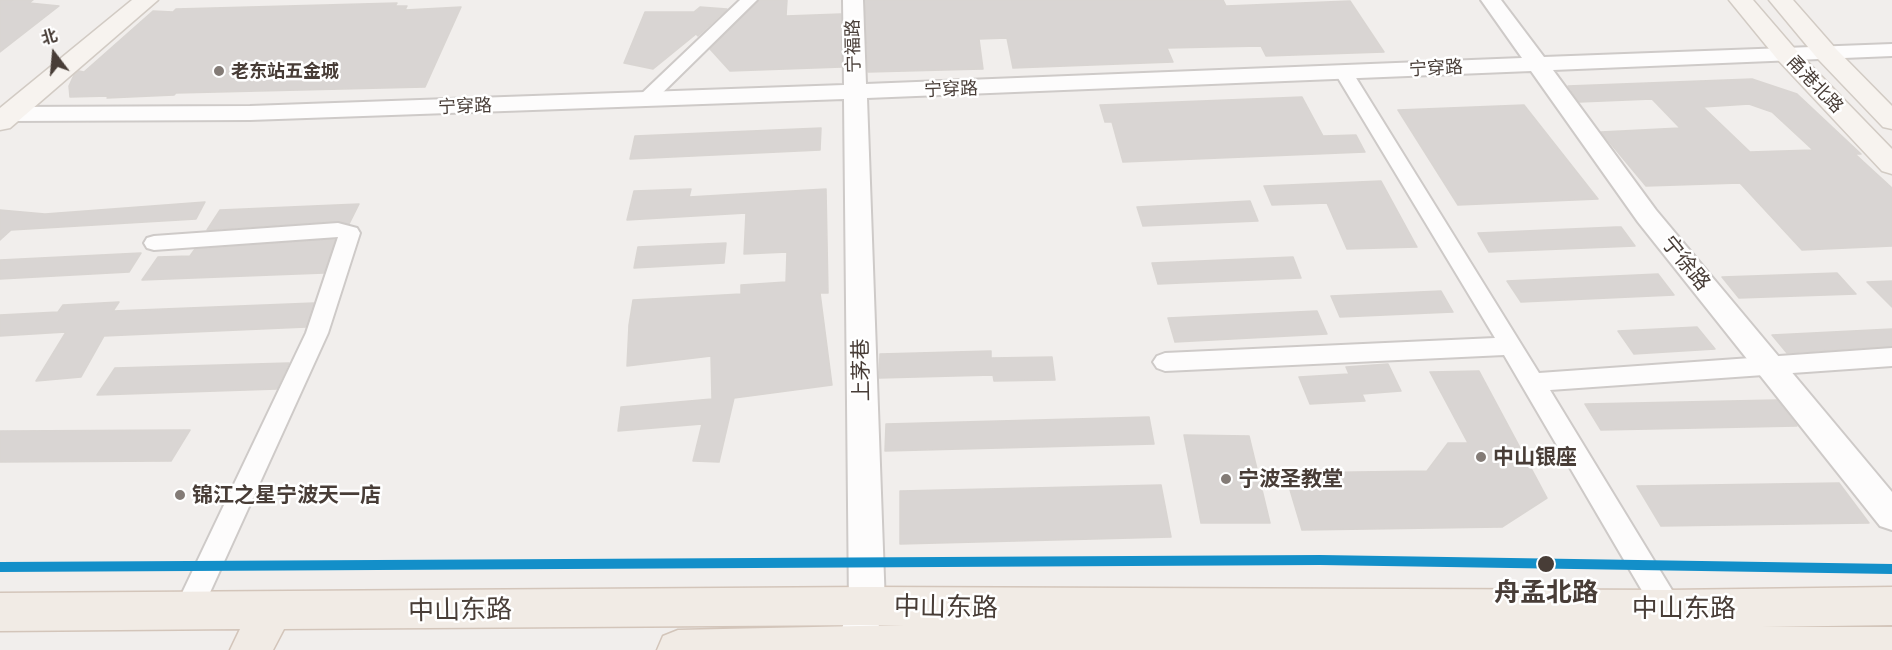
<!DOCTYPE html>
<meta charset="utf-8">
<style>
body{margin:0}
#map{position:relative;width:1892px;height:650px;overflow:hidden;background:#f1eeec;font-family:Commissioner,"Noto Sans SC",sans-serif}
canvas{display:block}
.north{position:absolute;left:24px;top:24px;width:60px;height:60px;-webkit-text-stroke:4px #fff;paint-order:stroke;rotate:344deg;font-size:16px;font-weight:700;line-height:24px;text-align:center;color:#483d37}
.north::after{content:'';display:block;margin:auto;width:21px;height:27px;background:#483d37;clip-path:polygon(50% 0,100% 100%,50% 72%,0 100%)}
</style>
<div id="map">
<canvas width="1892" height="650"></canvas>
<div class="north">北</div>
</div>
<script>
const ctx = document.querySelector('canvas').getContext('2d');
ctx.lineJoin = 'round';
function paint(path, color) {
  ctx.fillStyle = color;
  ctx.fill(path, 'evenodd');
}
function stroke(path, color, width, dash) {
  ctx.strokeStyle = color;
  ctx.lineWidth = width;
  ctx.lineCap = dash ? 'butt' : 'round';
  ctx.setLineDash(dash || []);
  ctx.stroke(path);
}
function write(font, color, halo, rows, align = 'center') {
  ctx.font = font + ' Commissioner,"Noto Sans SC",sans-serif';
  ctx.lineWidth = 5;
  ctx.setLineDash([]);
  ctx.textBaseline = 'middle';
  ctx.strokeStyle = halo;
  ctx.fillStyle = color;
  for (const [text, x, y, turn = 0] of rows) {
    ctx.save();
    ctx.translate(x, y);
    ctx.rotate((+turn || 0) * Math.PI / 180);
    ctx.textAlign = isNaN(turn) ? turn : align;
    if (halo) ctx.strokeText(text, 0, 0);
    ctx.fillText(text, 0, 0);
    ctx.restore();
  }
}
const building = new Path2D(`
 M 0,0 L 33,0 L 29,3 L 59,6 L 0,52 Z
 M 759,0 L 787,0 L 786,16 L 841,14 L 842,67 L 730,71 L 710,49 Z
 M 865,0 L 1223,0 L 1226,6 L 1350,1 L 1384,52 L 1266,56 L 1261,46 L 1167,48 L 1173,62 L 1013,68 L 1007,38 L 979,39 L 983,69 L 868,72 Z
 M 397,3 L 395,6 L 407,6 L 405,10 L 461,7 L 425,87 L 176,93 L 174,95 L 107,98 L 109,96 L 70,97 L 69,86 L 74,75 L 79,71 L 84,72 L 153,11 L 173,12 L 176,9 Z
 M 700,7 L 727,9 L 698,36 L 696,34 L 653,69 L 624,63 L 645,12 L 694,12 Z
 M 1752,79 L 1797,94 L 1861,154 L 1855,154 L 1892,188 L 1892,246 L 1802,250 L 1740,183 L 1646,186 L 1601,132 L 1680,128 L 1652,99 L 1579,102 L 1568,86 ZM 1749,104 L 1772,112 L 1813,150 L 1750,152 L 1703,107 Z
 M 1302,97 L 1323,136 L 1356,135 L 1365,152 L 1123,162 L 1112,122 L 1105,122 L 1100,105 Z
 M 1524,105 L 1598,199 L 1458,205 L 1398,110 Z
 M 821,128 L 820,150 L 630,159 L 635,136 Z
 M 1381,181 L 1417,247 L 1347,249 L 1327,203 L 1272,205 L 1264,186 Z
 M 691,189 L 689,197 L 826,189 L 828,293 L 820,293 L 832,385 L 734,398 L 719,462 L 693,461 L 702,424 L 618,431 L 621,407 L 712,399 L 711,356 L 627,366 L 629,325 L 633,300 L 741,294 L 741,285 L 786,282 L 787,252 L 744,254 L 746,213 L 627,220 L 634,191 Z
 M 1250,201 L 1258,221 L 1143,226 L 1137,207 Z
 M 205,202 L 196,219 L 11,230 L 0,240 L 0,210 L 45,214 Z
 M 359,204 L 349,224 L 338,221 L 207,230 L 220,210 Z
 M 1616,227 L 1621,227 L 1635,246 L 1489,252 L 1478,233 Z
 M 335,239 L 324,273 L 142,280 L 158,257 L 190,256 L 195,249 Z
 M 726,243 L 724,263 L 634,268 L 638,247 Z
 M 141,253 L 129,272 L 0,279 L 0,260 Z
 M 1293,257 L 1301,278 L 1158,284 L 1152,263 Z
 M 1837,273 L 1856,294 L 1739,298 L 1722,277 Z
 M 1658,274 L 1674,295 L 1521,302 L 1507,281 Z
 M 1892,281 L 1892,307 L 1867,282 Z
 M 1441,291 L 1453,312 L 1340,317 L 1331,296 Z
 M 119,302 L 113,311 L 314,303 L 306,327 L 104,336 L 81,377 L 36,381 L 66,332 L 0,336 L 0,315 L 58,312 L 63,305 Z
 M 1317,311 L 1327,334 L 1175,342 L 1168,318 Z
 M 1697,327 L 1715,349 L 1634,354 L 1618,331 Z
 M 1892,329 L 1892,346 L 1787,353 L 1772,335 Z
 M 991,351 L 991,358 L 1052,357 L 1055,380 L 994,381 L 993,375 L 879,378 L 880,354 Z
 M 289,363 L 277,389 L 97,395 L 115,368 Z
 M 1388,364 L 1401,391 L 1362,394 L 1365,401 L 1310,404 L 1299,377 L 1349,374 L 1346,367 Z
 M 1479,371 L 1547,498 L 1502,527 L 1302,530 L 1285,473 L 1427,471 L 1448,443 L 1468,443 L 1430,372 Z
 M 1777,400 L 1797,426 L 1601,430 L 1585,404 Z
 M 1149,417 L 1154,444 L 885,451 L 886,424 Z
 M 190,430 L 171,461 L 0,462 L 0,431 Z
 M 1184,435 L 1249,436 L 1270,523 L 1201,523 Z
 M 1839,483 L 1869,523 L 1661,526 L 1637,486 Z
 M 1161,485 L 1171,537 L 900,544 L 900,491 Z`);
paint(building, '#d9d5d3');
stroke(building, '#d9d5d2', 1.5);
const minor = new Path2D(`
 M 740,0 L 757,0 L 651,104 L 639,104 L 636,100 L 639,96 Z
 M 1344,68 L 1350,69 L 1353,73 L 1539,373 L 1892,348 L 1892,366 L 1550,390 L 1678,600 L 1682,609 L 1678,618 L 1668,622 L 1658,618 L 1504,355 L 1165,371 L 1157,368 L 1153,362 L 1157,356 L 1165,353 L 1495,338 L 1335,73 L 1338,69 Z
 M 338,223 L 357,228 L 360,233 L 328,333 L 197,621 L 187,625 L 177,621 L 173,612 L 306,333 L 338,237 L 154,250 L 147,248 L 144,243 L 147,238 L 154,236 Z`);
const tertiary = new Path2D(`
 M 843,0 L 863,0 L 866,84 L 1522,58 L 1481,0 L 1501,0 L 1544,57 L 1892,44 L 1892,56 L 1553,70 L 1656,210 L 1892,492 L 1892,530 L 1880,526 L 1638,222 L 1531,71 L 867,98 L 885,606 L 871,650 L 839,650 L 837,645 L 849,606 L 844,99 L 250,120 L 9,121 L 0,118 L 1,109 L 9,107 L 250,106 L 844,85 Z`);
const secondary = new Path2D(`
 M 132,0 L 158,0 L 10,128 L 0,130 L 0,108 Z
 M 1729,0 L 1753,0 L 1796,50 L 1892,149 L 1892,174 L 1882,171 L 1778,60 Z
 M 1769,0 L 1793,0 L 1836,49 L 1892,106 L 1892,129 L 1883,127 L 1818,59 Z`);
const primary = new Path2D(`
 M 867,587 L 1668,590 L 1892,587 L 1892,625 L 1762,627 L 1892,627 L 1892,650 L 657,650 L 663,636 L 678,630 L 904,625 L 867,625 L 284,629 L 273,650 L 230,650 L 240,629 L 0,631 L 0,593 Z`);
stroke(minor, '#cecac8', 4);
stroke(tertiary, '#cecac8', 4);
stroke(secondary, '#d2cbc4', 3);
stroke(primary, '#d3c5ba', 3);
paint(minor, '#fdfcfc');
paint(tertiary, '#fdfcfc');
paint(secondary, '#f7f3ef');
paint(primary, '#f1ebe5');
stroke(new Path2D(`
 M 0,567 L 1320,560 L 1892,569`), '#138fc9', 10);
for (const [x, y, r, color] of [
 [219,71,6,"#837b76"],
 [1481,457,6,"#837b76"],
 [1226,479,6,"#837b76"],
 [180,495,6,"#837b76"],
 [1546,564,9,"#483d37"]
]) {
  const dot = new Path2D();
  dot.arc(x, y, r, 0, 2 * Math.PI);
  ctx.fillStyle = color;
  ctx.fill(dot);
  stroke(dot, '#fff', 2);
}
write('18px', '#483d37', '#fff', [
 ["宁福路",853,46,-91],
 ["宁穿路",1436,68,-3],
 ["甬港北路",1815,84,46],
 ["宁穿路",951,89,-2],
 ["宁穿路",465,106,-2]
]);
write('bold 18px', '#483d37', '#fff', [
 ["老东站五金城",231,71]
], 'left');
write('21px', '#483d37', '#fff', [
 ["宁徐路",1686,263,51],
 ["上茅巷",861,370,-91]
]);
write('bold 21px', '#483d37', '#fff', [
 ["中山银座",1493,457],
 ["宁波圣教堂",1238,479],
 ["锦江之星宁波天一店",192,495]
], 'left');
write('bold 26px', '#483d37', '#fff', [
 ["舟孟北路",1546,592]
]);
write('26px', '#483d37', '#fff', [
 ["中山东路",946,607,1],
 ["中山东路",1684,608],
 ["中山东路",460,610,-1]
]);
</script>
